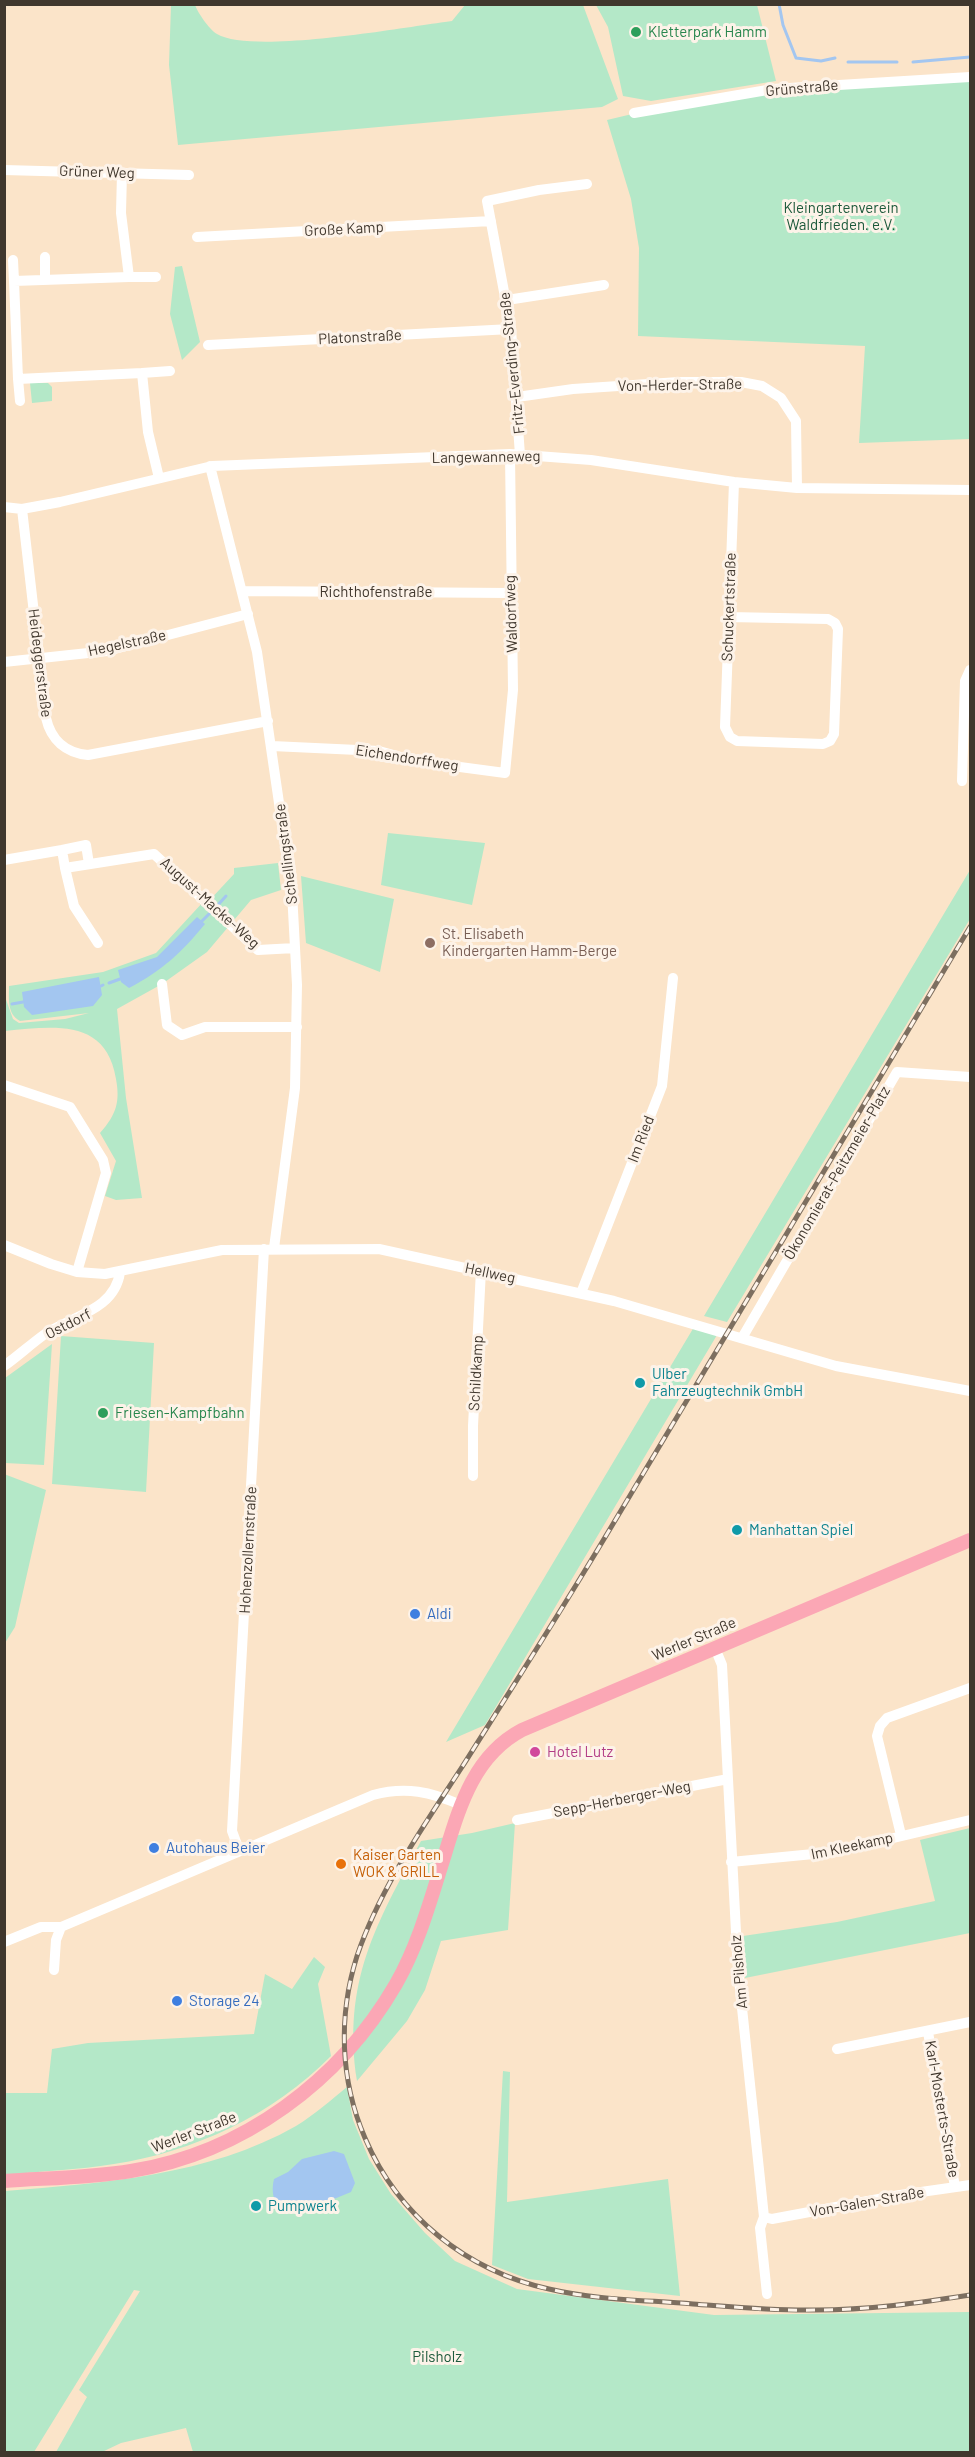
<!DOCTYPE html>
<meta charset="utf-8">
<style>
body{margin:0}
#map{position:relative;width:975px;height:2457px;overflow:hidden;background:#fbe4c9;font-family:Barlow,sans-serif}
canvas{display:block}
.frame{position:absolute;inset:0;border:6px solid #40372d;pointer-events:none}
</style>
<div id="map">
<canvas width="975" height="2457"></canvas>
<div class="frame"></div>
</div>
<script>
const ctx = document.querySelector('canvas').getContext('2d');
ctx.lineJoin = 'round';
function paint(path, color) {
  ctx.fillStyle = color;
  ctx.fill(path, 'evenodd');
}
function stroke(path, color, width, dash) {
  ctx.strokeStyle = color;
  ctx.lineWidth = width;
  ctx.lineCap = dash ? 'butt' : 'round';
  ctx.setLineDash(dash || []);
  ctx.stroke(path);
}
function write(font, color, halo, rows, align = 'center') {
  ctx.font = font + ' Barlow,sans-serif';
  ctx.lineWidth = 6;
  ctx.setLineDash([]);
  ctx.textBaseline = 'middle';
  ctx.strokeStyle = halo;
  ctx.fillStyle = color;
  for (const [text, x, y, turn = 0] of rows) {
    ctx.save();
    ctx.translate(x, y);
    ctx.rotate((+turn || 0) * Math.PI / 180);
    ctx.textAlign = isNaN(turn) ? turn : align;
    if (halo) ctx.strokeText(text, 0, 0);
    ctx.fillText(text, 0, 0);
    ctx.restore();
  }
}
paint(new Path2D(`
 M 171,5 L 195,5 C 198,13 209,29 217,34 C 253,55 405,27 452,21 L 465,5 L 583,5 L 618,99 L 602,107 L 178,145 L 169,65 Z
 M 596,5 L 757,5 L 776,81 L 651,101 L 623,96 L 608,27 Z
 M 970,79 L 970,439 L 859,443 L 865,346 L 638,336 L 639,248 L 631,199 L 607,120 C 725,90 850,87 970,79 Z
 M 182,266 L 200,342 L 182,360 L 170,314 L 175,267 Z
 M 30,383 L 48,383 L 52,387 L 52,401 L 32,403 Z
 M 388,833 L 485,843 L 472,905 L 381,885 Z
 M 278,863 L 281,890 L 251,900 L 207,952 L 162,984 L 117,1009 L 126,1098 L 142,1198 L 116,1200 L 105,1196 L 116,1161 L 100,1133 C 117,1114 120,1101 116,1079 C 106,1017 52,1027 5,1031 L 4,994 L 13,1019 L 19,1023 L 65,1019 L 89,1013 L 20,1021 C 7,1014 9,999 9,986 L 103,972 L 156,953 L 204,901 L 207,903 L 234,874 L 234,868 Z
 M 970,870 L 970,919 L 727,1322 L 704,1316 Z
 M 301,876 L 394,899 L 380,972 L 306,943 Z
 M 694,1327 L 717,1335 L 485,1725 L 446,1742 Z
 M 61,1336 L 154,1343 L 146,1492 L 52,1484 Z
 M 52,1344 L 44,1465 L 5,1463 L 5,1378 Z
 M 4,1474 L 46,1490 L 15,1627 L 5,1643 Z
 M 515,1823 L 508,1930 L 441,1941 L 425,1990 L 407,2021 L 357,2081 C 342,1982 376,1924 421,1841 L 472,1833 Z
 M 970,1828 L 970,1933 L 745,1978 L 743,1936 L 837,1922 L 935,1901 L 920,1840 Z
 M 314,1957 L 325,1967 L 318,1984 L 331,2056 C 273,2115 194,2152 114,2164 C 78,2170 41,2171 5,2175 L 5,2093 L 47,2093 L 52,2049 L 88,2043 L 254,2034 L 265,1974 L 292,1989 Z
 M 503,2071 L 510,2072 L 507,2202 L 668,2179 L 680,2296 L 528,2279 L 492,2265 Z
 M 347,2087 L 353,2120 L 369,2159 L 391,2194 L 425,2233 L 455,2261 L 517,2289 L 714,2315 L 970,2312 L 970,2452 L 193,2452 L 186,2428 L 121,2443 L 102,2452 L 56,2452 L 87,2397 L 79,2390 L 140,2291 L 134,2290 L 34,2452 L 5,2452 L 5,2191 C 103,2183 208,2176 296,2126 C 314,2115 331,2100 347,2087 Z`), '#b4e8c8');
paint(new Path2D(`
 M 197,917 L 205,924 C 181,953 163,970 129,988 L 121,982 L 118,970 L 157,957 Z
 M 99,977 L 102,995 L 93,1006 L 32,1015 L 24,1007 L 22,992 Z
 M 334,2151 L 344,2154 L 355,2183 L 351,2192 L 300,2213 C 279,2216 269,2199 274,2179 L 288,2172 L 302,2159 Z`), '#a3c6f0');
stroke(new Path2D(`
 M 779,4 L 783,25 L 796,58 L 821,61 L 835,58
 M 848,62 L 897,62
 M 913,62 L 970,57
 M 217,906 L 226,896
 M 202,921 L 210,913
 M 109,983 L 120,979
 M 101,986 L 103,985
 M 12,1004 L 23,1002`), '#a3c6f0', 3);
stroke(new Path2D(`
 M 634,113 L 773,89 L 970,77
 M 4,170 L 189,175
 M 122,173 L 121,213 L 129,277 L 14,281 L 18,379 L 142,373 L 148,432 L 159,478
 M 197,237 L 491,221
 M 45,257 L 45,280
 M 13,260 L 14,281
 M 129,277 L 156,277
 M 507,300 L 604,285
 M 208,345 L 511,329
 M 142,373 L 170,371
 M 18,379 L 20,401
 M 517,397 L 573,389 L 679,382 L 741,382 L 762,386 L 781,398 L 796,421 L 797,488
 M 520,455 L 511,329 L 487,201 L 539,190 L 587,184
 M 210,466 L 257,652 L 292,892 L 297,985 L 295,1088 L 274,1248
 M 4,507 L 22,509 L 60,502 L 212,466 L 510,454 L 591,460 L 734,482 L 797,488 L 970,490
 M 22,509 L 46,718 C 51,740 66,753 88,755 L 268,721
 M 242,591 L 510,593
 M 729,617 L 828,619 L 835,623 L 838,629 L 834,734 L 830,741 L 823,744 L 737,741 L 730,737 L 725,727 L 734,482
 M 4,662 L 107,651 L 248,614
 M 272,746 L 379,751 L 415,761 L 505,773 L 513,690 L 510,454
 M 962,781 L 965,681 L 970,670
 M 62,850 L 86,845 L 89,864
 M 4,860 L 62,850 L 65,868 L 154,854 L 258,950 L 295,948
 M 65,868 L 74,906 L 98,943
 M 162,984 L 167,1025 L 182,1035 L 205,1027 L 297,1027
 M 4,1085 L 70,1107 L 103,1160 L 106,1173 L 77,1272
 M 4,1245 L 51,1264 L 77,1272 L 105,1274 L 222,1250 L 379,1249 L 614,1301 L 836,1366 L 970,1391
 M 581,1293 L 662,1086 L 673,978
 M 742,1338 L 897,1072 L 970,1077
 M 4,1366 C 18,1356 31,1344 45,1334 C 72,1316 115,1310 120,1272
 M 473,1476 L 473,1426 L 481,1270
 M 715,1648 L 722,1665 L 738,1970 L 764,2217 L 760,2228 L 767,2294
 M 517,1820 L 728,1779
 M 901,1835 L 877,1736 L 880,1726 L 887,1718 L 970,1688
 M 239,1850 L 232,1831 L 264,1249
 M 731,1862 L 834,1852 L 970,1820
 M 4,1942 L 41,1927 L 61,1927 L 373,1795 C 406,1786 431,1792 461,1805
 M 54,1970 L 56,1940 L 61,1927
 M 928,2032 L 955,2187
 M 837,2049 L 970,2022
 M 764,2217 L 772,2219 L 900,2195 L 970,2185`), '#fff', 10);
stroke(new Path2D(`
 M 4,2181 C 46,2178 89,2178 131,2171 C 243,2153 340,2081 396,1984 C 416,1949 428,1909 440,1870 C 457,1817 469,1758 522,1730 L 970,1540`), '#fba7b5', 14);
const rail = new Path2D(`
 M 970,927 C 848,1131 726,1335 604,1539 C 558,1616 510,1691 462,1767 C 423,1827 380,1888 357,1956 C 338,2016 340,2080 365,2138 C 398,2216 467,2271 549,2289 C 596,2300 645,2300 693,2304 C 734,2307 775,2311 816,2310 C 868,2310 919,2303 970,2295`);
stroke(rail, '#7d6f60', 5);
stroke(rail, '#fdf3e9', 3, [9]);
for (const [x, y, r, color] of [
 [636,32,6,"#2e9e5b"],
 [430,943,6,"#8d6e63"],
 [640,1383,6,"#0f9aa8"],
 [103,1413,6,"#2e9e5b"],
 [737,1530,6,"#0f9aa8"],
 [415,1614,6,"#3f7fe0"],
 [535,1752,6,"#d1479c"],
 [154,1848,6,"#3f7fe0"],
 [341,1864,6,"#e8710a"],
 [177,2001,6,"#3f7fe0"],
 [256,2206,6,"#0f9aa8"]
]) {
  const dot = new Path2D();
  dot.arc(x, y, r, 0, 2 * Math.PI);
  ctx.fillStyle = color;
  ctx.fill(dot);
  stroke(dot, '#fdf3e9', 2);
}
write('15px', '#27864d', '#fdf3e9', [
 ["Kletterpark Hamm",648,32],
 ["Friesen-Kampfbahn",115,1413]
], 'left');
write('15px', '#40372d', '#fdf3e9', [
 ["Grünstraße",802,88,-5],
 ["Grüner Weg",97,172,2],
 ["Große Kamp",344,229,-3],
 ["Platonstraße",360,337,-3],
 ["Fritz-Everding-Straße",512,363,-96],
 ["Von-Herder-Straße",680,385,-1],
 ["Langewanneweg",486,457,-1],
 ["Richthofenstraße",376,592],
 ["Schuckertstraße",729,607,-88],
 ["Waldorfweg",511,614,-92],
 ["Hegelstraße",127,643,-12],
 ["Heideggerstraße",40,663,83],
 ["Eichendorffweg",407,758,9],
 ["Schellingstraße",286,854,-97],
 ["August-Macke-Weg",210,903,42],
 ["Im Ried",641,1139,-69],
 ["Ökonomierat-Peitzmeier-Platz",837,1173,-60],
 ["Hellweg",490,1273,12],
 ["Ostdorf",68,1324,-27],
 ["Schildkamp",476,1373,-87],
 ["Hohenzollernstraße",248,1550,-87],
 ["Werler Straße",694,1639,-23],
 ["Sepp-Herberger-Weg",622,1799,-11],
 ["Im Kleekamp",852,1846,-12],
 ["Am Pilsholz",739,1972,-95],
 ["Karl-Mosterts-Straße",942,2109,80],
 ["Werler Straße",194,2132,-21],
 ["Von-Galen-Straße",867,2202,-10]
]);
write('15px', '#1c593a', '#fdf3e9', [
 ["Kleingartenverein",841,208],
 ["Waldfrieden. e.V.",841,225],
 ["Pilsholz",437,2357]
]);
write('15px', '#785e54', '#fdf3e9', [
 ["St. Elisabeth",442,934],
 ["Kindergarten Hamm-Berge",442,951]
], 'left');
write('15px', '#0d838f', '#fdf3e9', [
 ["Ulber",652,1374],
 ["Fahrzeugtechnik GmbH",652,1391],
 ["Manhattan Spiel",749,1530],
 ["Pumpwerk",268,2206]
], 'left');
write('15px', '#366cbe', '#fdf3e9', [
 ["Aldi",427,1614],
 ["Autohaus Beier",166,1848],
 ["Storage 24",189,2001]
], 'left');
write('15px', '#b23c85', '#fdf3e9', [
 ["Hotel Lutz",547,1752]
], 'left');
write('15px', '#c56008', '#fdf3e9', [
 ["Kaiser Garten",353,1855],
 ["WOK & GRILL",353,1872]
], 'left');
</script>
